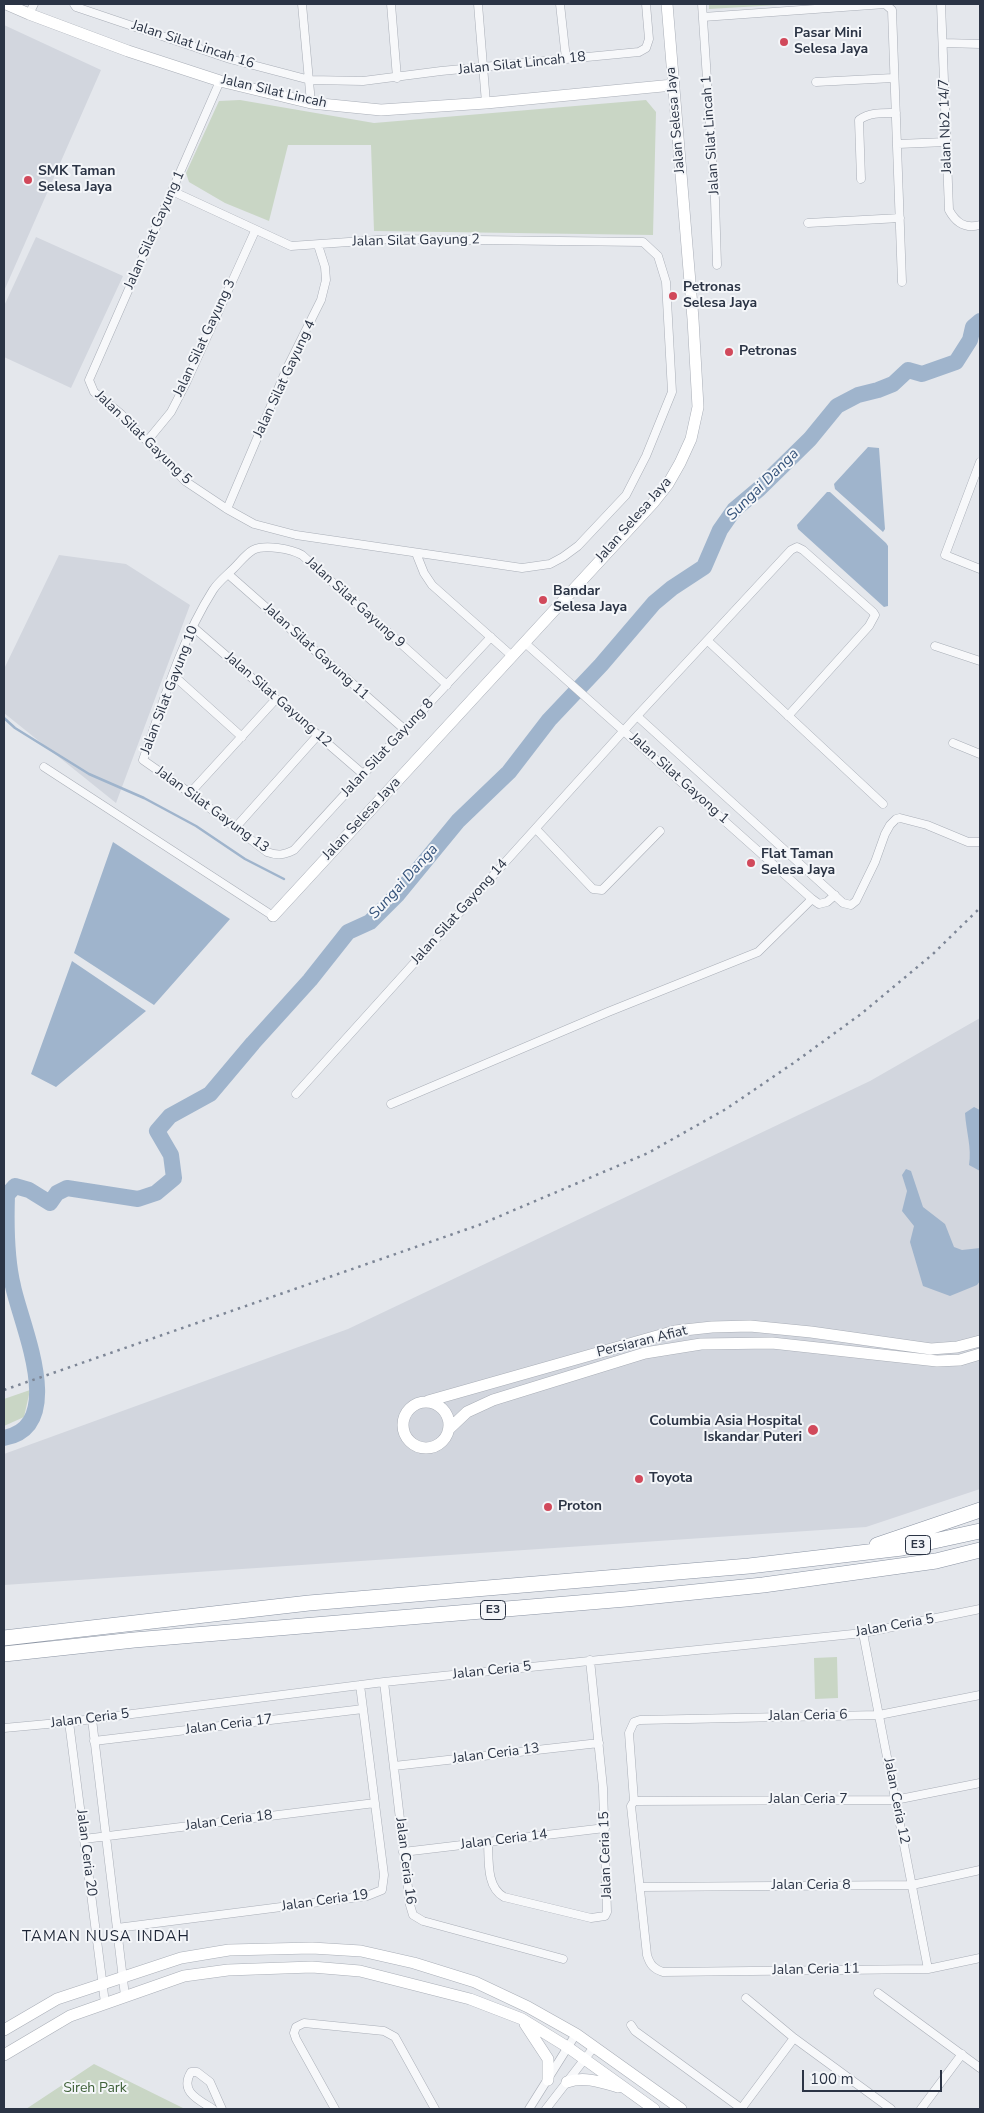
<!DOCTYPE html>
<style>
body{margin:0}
#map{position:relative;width:984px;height:2113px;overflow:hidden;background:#e4e7ec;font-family:"Nunito Sans",sans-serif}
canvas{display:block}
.frame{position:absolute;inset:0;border:5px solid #2b3445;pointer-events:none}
.scale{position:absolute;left:802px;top:2070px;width:140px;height:22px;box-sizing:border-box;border:2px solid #2b3445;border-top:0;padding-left:6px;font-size:15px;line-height:18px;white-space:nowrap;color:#2b3445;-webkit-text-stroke:4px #f4f6f9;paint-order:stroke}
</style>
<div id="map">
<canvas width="984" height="2113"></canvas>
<div class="frame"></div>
<div class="scale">100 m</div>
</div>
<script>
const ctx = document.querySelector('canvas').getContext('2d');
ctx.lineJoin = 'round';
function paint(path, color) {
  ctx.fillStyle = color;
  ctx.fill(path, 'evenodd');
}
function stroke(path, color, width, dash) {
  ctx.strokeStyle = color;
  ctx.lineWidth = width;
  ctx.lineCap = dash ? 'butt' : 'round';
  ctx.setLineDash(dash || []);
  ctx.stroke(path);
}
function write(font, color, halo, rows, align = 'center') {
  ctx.font = font + ' "Nunito Sans",sans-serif';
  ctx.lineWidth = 4;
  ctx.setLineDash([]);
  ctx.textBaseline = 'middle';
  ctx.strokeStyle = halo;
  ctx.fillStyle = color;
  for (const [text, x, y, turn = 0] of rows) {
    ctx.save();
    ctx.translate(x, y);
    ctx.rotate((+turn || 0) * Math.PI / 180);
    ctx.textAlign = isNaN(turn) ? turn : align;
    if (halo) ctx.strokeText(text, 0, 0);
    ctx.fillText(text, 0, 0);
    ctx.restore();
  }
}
paint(new Path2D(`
 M 4,25 L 101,70 L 4,291 Z
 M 36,237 L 123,276 L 71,388 L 4,357 L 4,306 Z
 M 59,555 L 126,564 L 190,605 L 116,803 L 4,713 L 4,669 Z
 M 980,1018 L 980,1489 L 866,1527 L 4,1585 L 4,1454 L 348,1329 L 870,1081 Z`), '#d2d6de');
paint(new Path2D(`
 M 709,4 L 795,4 L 709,9 Z
 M 240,100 L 374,123 L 646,100 L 656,112 L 653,235 L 374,231 L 371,145 L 288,145 L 269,221 L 225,203 L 189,182 L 186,173 L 219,101 Z
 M 30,1390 L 24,1417 L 4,1426 L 4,1399 Z
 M 837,1657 L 838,1698 L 815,1699 L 814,1658 Z
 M 94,2064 L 185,2109 L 26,2109 Z`), '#c9d6c5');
paint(new Path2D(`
 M 868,447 L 879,448 L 885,529 L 883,532 L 835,489 L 834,484 Z
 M 827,492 L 830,492 L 886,543 L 888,546 L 888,606 L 884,607 L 798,529 L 797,525 Z
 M 113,842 L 230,919 L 154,1005 L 74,953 Z
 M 72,961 L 146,1011 L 56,1087 L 31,1074 Z
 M 974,1107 L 980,1110 L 980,1171 L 969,1165 C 972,1148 966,1131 965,1113 Z
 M 906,1169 L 911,1171 L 923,1207 L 945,1224 L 954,1247 L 962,1250 L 980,1248 L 980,1281 L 977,1285 L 950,1296 L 923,1286 L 910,1242 L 914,1226 L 902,1211 L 907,1191 L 902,1175 Z`), '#9fb4cc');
stroke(new Path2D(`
 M 4,718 L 15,728 L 89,774 L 144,798 L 196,826 L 245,859 L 284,879`), '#9fb4cc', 2.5);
stroke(new Path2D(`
 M 4,1438 C 68,1426 21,1325 13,1286 C 6,1257 6,1225 7,1195 L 15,1186 L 29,1190 L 50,1203 L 57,1193 L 67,1188 L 138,1199 L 156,1193 L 174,1178 L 171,1155 L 157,1131 L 170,1116 L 210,1094 L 253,1043 L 310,980 L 348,932 L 370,922 L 398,894 L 458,821 L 509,772 L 549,720 L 601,665 L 654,603 L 672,588 L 704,567 L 720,530 L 734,510 L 759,489 L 810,439 L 837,406 L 858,395 L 878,390 L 893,384 L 908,370 L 922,374 L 956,362 L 970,340 L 973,327 L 980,321`), '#9fb4cc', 16);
const street = new Path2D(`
 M 74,4 L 76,7 L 230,59 L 310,80 L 363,81 L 441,71 L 639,52 L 646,48 L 649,39 L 646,4
 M 302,4 L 311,103
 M 391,4 L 397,78
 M 478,4 L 486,103
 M 560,4 L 566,59
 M 702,4 L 715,200 L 717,265
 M 941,4 L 949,210 C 956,223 965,229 980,225
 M 29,14 L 34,4
 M 703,17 L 885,4 L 892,10 L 902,282
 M 944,43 L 980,44
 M 816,82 L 893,78
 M 898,144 L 946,142
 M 861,179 L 859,120 C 870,112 883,113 896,113
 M 172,191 L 291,246 L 392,239 L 643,242 L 658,256 L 666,282 L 672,392 L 646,456 L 626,495 L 578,546 L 563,557 L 550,564 L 522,568 L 296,535 L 254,524 L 227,509 L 185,481 L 121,414 L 94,392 L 89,380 L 220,81
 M 808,223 L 900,218
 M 148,440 L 171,412 L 186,383 L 255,231
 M 980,462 L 945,555 L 980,569
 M 227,509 L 287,368 L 321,300 L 326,280 L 325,267 L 318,245
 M 416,553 L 424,573 L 432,585 L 512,656
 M 228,574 L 404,729
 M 193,627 L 363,774
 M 708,641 L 883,804
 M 525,643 L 812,899 L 819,904 L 827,902 L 835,895
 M 935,646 L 980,661
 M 173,675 L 242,737
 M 447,685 L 302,555 C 291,549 265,544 253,550 C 246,554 240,562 234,568 C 227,575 218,582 213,590 C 180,642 163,703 143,760 L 190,793 L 267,852 C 278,856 284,855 294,850 C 359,778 425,708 491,637
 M 637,716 L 791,550 L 797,547 L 803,550 L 873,612 L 875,615 L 869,626 L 788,716
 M 953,743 L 980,754
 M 44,767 L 273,916
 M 190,793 L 276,699
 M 236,827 L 318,735
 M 536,829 L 593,889 L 602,890 L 660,831
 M 296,1094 L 637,716 L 843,903 L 851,905 L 856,901 L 875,862 L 885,834 L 890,825 L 896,819 L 900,818 L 927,825 L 968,842 L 980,842
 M 391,1104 L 608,1012 L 758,952 L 812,899
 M 863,1633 L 928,1969
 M 384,1682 L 410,1905 L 413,1915 L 423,1921 L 563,1959
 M 980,1695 L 879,1715 L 640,1720 L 634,1722 L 629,1733 L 634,1801 L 631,1806 L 647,1955 C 650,1965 654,1969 663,1972 L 928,1969 L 980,1958
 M 92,1719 L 125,1996
 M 69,1722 L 105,2003
 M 4,1728 L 69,1722 L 384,1682 L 863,1633 L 980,1609
 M 94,1741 L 363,1709
 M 394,1766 L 599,1743
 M 634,1801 L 895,1800 L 980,1783
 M 84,1839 L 375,1803
 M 488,1842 C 489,1860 486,1887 504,1897 L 591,1918 L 605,1916 L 607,1912 L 603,1788 L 590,1660
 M 403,1852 L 605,1828
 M 640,1887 L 912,1885 L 980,1870
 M 117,1928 L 367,1896 L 382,1890 L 384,1875 L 360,1685
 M 878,1993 L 980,2068
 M 746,1998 L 794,2038 L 891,2109
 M 631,2025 L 635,2031 L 742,2109
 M 213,2109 C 199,2100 179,2092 191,2072 L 197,2072 L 210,2082 L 222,2109
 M 335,2109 L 296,2039 L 294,2033 L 296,2027 L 304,2023 L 384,2031 L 395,2037 L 435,2109
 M 529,2109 L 576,2034
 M 546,2109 L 594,2047
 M 741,2109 L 794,2038
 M 921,2109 L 962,2054`);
const secondary = new Path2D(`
 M 6,4 L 29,14 L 128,51 L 220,81 L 311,103 L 381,110 L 486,103 L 673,85
 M 273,916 L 653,503 L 668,484 L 680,463 L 691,439 L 698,407 L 693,319 L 667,4
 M 428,1401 L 675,1331 L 712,1327 L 750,1326 L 811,1332 L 931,1349 L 957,1347 L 980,1341
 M403 1425a23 23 0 1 1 46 0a23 23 0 1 1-46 0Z
 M 449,1429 L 467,1412 L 493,1400 L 645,1353 L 701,1344 L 772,1343 L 937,1361 L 960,1360 L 980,1354
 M 525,2024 L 548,2059 L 548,2080
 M 4,2030 L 57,1999 L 181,1958 L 229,1950 L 312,1948 L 361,1951 L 414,1963 L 475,1982 L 528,2007 L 576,2034 L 681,2109
 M 4,2055 L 70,2016 L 184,1976 L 228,1970 L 312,1967 L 360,1971 L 470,1999 L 522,2019 L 569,2048 L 654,2109
 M 567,2082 C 584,2076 601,2082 618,2087`);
const highway = new Path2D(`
 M 877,1545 L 980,1510
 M 4,1638 L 309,1603 L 749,1566 L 902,1548 L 980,1531
 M 4,1654 L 134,1640 L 626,1599 L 763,1585 L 936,1561 L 980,1550`);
stroke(street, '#a9aeb7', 9);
stroke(secondary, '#a9aeb7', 12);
stroke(highway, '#8b94a3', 16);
stroke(street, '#f7f8fa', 8);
stroke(secondary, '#fff', 11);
stroke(highway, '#fff', 15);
stroke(new Path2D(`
 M 4,1390 L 479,1225 L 648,1153 L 726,1109 L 795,1062 L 861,1014 L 933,954 L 980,908`), '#7d8696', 2.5, [2.5, 5]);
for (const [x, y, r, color] of [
 [784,42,5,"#d1495b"],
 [28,180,5,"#d1495b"],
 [673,296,5,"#d1495b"],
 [729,352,5,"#d1495b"],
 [543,600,5,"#d1495b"],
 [751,863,5,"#d1495b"],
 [813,1430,6,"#d1495b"],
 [639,1479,5,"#d1495b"],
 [548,1507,5,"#d1495b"]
]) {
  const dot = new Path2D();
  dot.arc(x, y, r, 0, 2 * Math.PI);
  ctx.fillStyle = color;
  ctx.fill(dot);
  stroke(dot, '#f4f6f9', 2);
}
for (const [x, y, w] of [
 [918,1545,25],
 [493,1610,25]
]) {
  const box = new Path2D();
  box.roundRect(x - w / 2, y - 9.5, w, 19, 4);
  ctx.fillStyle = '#f4f6f9';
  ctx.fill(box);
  stroke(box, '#2b3445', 1);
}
write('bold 12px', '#2b3445', null, [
 ["E3",918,1545],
 ["E3",493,1610]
]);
write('bold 14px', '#2b3445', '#f4f6f9', [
 ["Pasar Mini",794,34],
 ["Selesa Jaya",794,50],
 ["SMK Taman",38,172],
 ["Selesa Jaya",38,188],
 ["Petronas",683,288],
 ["Selesa Jaya",683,304],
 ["Petronas",739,352],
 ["Bandar",553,592],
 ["Selesa Jaya",553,608],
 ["Flat Taman",761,855],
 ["Selesa Jaya",761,871],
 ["Columbia Asia Hospital",802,1422,"right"],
 ["Iskandar Puteri",802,1438,"right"],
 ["Toyota",649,1479],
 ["Proton",558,1507]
], 'left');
write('14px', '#2b3445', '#f4f6f9', [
 ["Jalan Silat Lincah 16",193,45,18],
 ["Jalan Silat Lincah 18",522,64,-6],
 ["Jalan Silat Lincah",274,92,13],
 ["Jalan Selesa Jaya",676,120,-95],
 ["Jalan Nb2 14/7",946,126,-92],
 ["Jalan Silat Lincah 1",711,135,-94],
 ["Jalan Silat Gayung 1",155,230,-66],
 ["Jalan Silat Gayung 2",416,241,-1],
 ["Jalan Silat Gayung 3",205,338,-65],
 ["Jalan Silat Gayung 4",285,379,-65],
 ["Jalan Silat Gayung 5",143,438,44],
 ["Jalan Selesa Jaya",634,520,-49],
 ["Jalan Silat Gayung 9",355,603,42],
 ["Jalan Silat Gayung 11",316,652,42],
 ["Jalan Silat Gayung 10",170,690,-69],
 ["Jalan Silat Gayung 12",278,700,41],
 ["Jalan Silat Gayung 8",388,748,-47],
 ["Jalan Silat Gayong 1",679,779,42],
 ["Jalan Silat Gayung 13",212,810,36],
 ["Jalan Selesa Jaya",362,819,-47],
 ["Jalan Silat Gayong 14",460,912,-48],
 ["Persiaran Afiat",642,1342,-14],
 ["Jalan Ceria 5",895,1626,-10],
 ["Jalan Ceria 5",492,1671,-6],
 ["Jalan Ceria 6",808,1716,-1],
 ["Jalan Ceria 5",90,1719,-7],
 ["Jalan Ceria 17",229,1725,-7],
 ["Jalan Ceria 13",496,1754,-7],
 ["Jalan Ceria 7",808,1800],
 ["Jalan Ceria 12",896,1801,79],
 ["Jalan Ceria 18",229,1821,-7],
 ["Jalan Ceria 14",504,1840,-7],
 ["Jalan Ceria 20",86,1853,83],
 ["Jalan Ceria 15",606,1855,-92],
 ["Jalan Ceria 16",405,1861,83],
 ["Jalan Ceria 8",811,1886],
 ["Jalan Ceria 19",325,1901,-8],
 ["Jalan Ceria 11",816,1970,-1]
]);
write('14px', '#3f6138', '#f4f6f9', [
 ["Sireh Park",95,2089]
]);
write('italic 15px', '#34527a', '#f4f6f9', [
 ["Sungai Danga",763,485,-45],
 ["Sungai Danga",404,882,-48]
]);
ctx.letterSpacing = '1px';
write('15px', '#1d2536', '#f4f6f9', [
 ["TAMAN NUSA INDAH",106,1937]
]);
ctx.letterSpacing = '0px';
</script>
